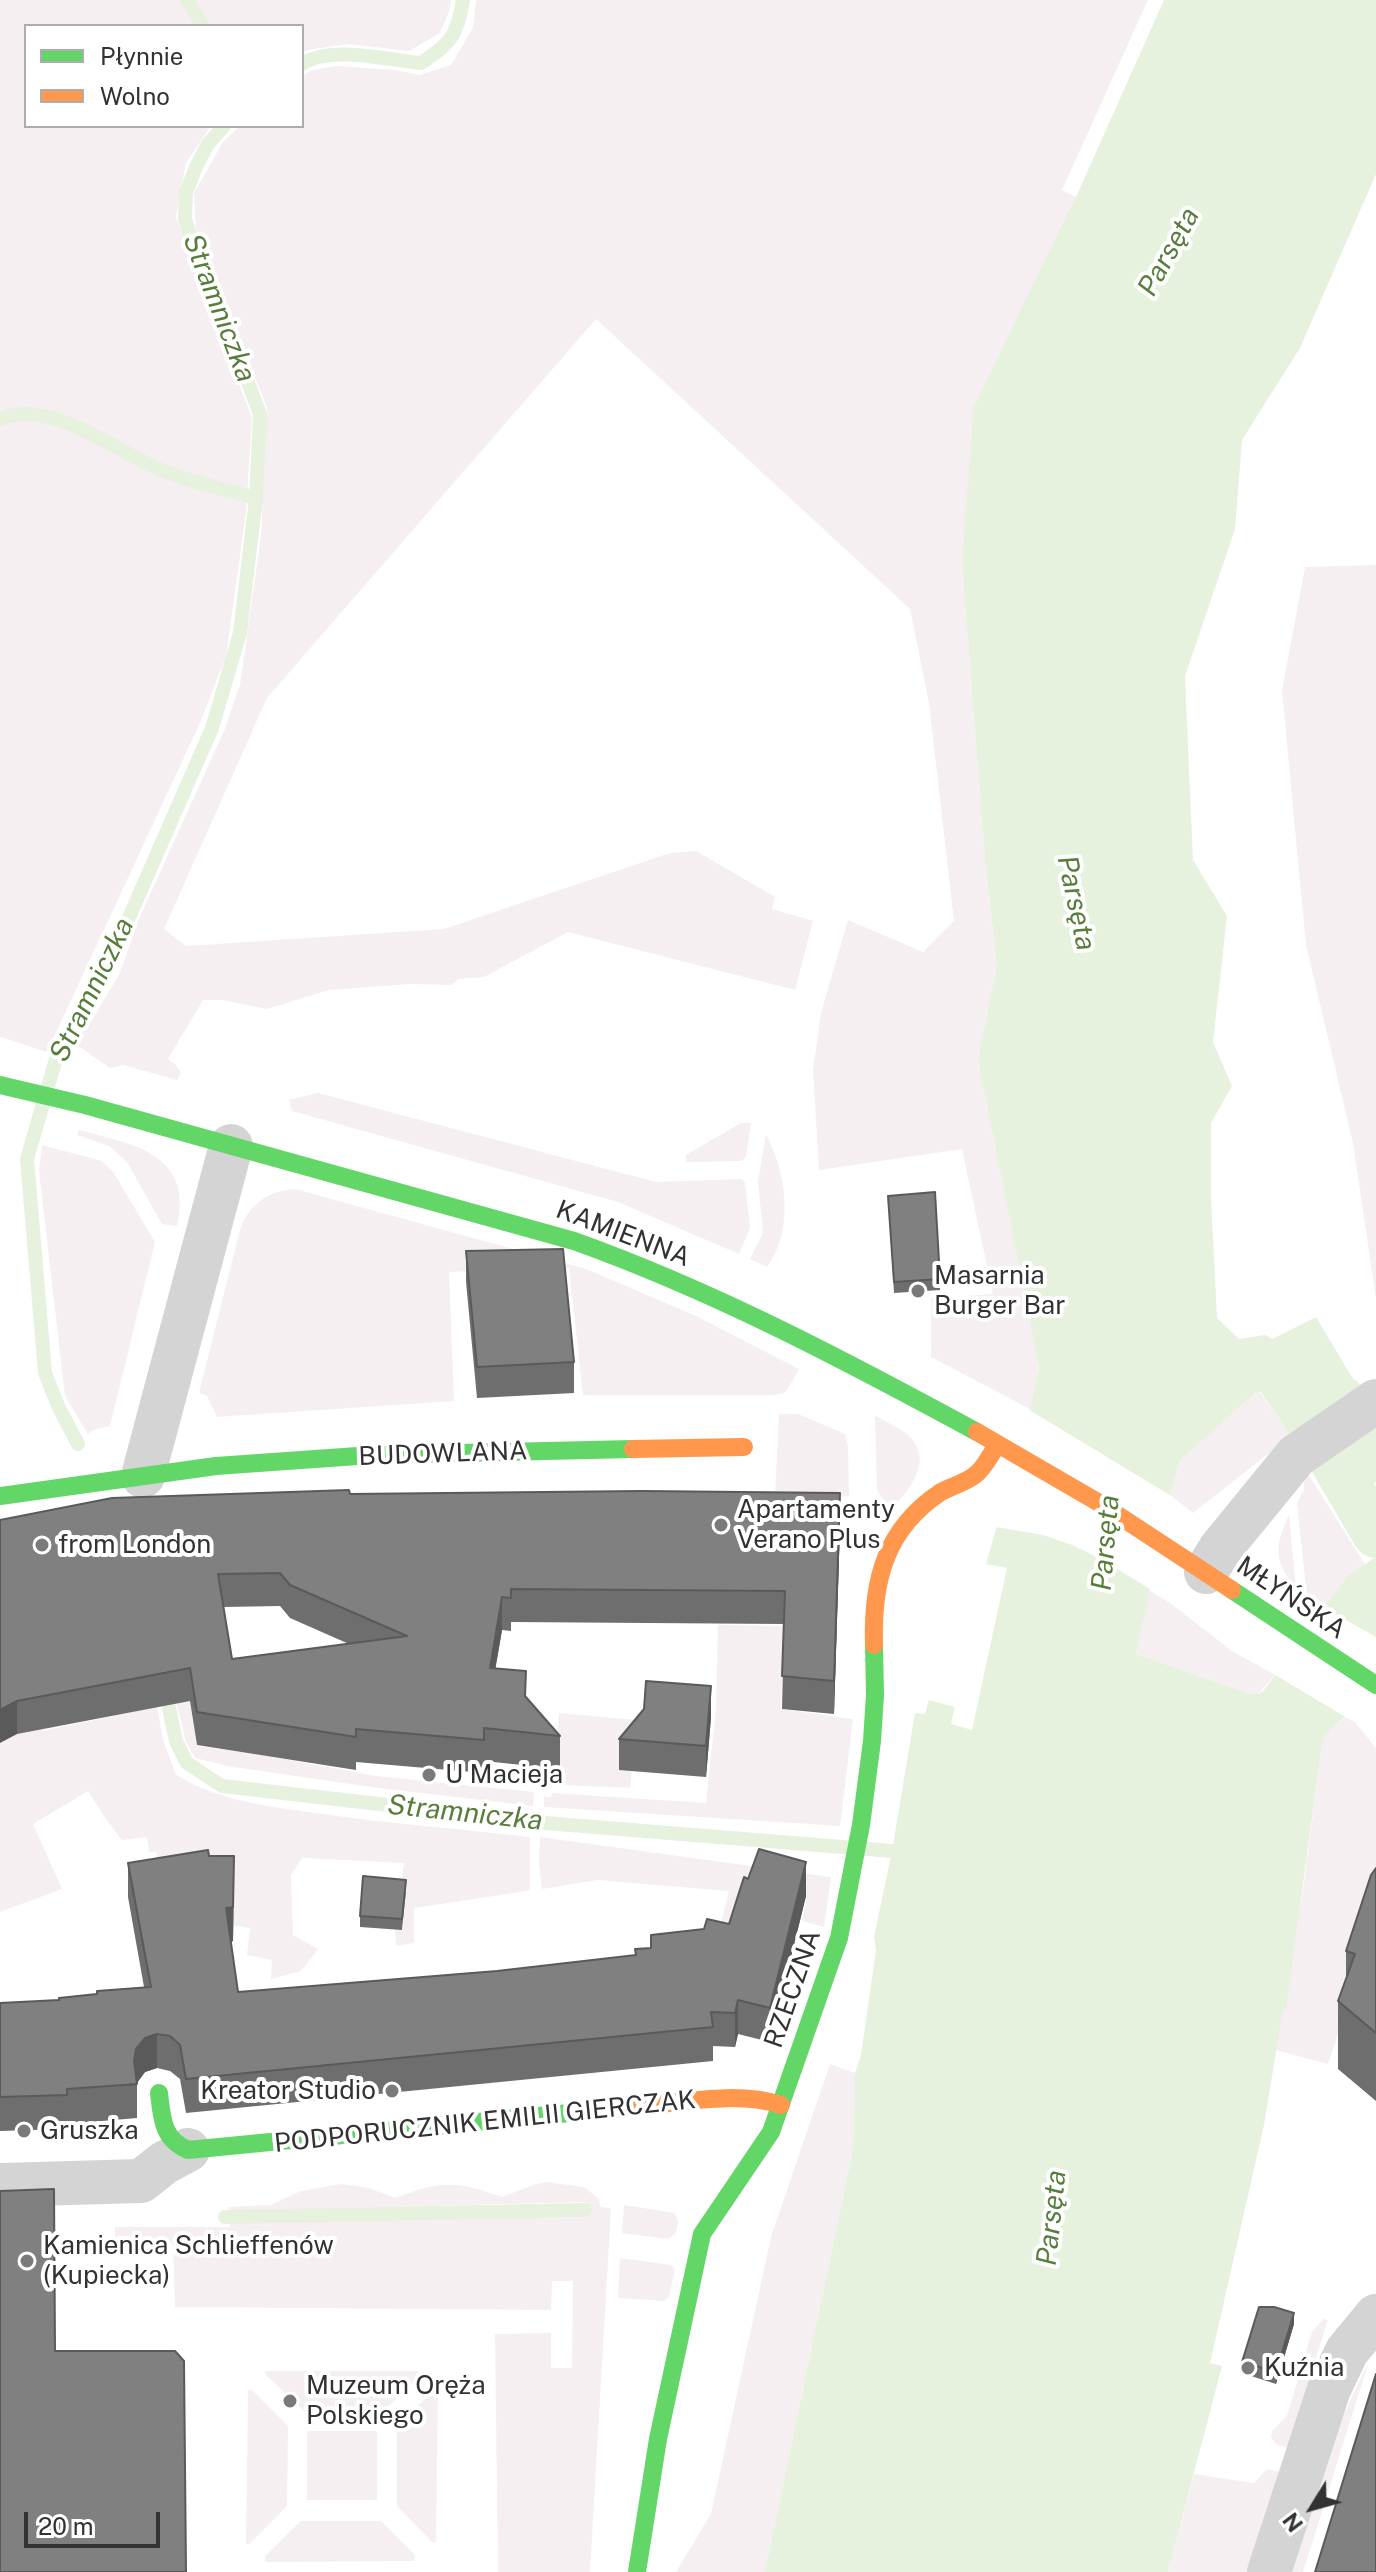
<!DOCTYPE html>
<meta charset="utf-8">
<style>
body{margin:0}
#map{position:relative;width:1376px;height:2572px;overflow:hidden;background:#fff;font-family:"Public Sans",sans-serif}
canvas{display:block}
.legend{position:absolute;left:24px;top:24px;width:280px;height:104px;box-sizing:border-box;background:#fff;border:2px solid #adadad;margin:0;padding:10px 14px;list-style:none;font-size:24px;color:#323232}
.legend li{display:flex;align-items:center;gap:16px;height:40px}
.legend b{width:40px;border:2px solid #adadad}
.north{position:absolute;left:1272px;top:2468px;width:80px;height:80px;-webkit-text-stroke:6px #fff;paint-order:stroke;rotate:233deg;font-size:22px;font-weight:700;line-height:32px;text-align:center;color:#323232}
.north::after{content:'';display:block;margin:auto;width:28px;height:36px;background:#323232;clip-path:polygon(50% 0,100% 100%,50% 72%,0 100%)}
.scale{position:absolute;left:24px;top:2512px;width:136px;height:36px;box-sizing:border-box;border:4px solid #323232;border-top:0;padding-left:10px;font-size:24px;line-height:28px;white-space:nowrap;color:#323232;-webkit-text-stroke:6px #fff;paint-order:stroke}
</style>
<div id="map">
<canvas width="1376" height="2572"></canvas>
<ul class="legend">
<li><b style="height:10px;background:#63d668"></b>Płynnie</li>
<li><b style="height:10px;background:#ff974d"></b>Wolno</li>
</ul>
<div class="north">N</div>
<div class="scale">20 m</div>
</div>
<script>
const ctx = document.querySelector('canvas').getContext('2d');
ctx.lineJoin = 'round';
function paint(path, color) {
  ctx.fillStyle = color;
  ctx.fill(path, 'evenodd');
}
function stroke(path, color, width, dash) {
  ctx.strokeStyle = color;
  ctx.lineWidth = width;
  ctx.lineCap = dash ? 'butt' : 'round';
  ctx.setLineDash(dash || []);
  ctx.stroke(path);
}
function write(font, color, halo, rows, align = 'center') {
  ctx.font = font + ' "Public Sans",sans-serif';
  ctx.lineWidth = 8;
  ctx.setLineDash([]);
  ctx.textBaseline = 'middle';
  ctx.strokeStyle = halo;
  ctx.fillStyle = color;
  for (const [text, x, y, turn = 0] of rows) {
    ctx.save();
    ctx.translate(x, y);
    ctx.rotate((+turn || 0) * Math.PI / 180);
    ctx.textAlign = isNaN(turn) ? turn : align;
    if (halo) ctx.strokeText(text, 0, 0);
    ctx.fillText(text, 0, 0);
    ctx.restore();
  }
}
paint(new Path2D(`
 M 0,0 L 180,0 L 195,26 L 26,26 L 26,126 L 211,126 L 186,163 L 176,217 L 252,418 L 246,513 L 226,656 L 200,723 L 47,1052 L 0,1037 Z
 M 193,0 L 451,0 L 449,12 L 440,33 L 409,51 L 348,44 L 308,50 L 302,53 L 302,26 L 209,26 Z
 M 476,0 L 1148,0 L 1062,190 L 1076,197 L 962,562 L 985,859 L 997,966 L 978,1059 L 1039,1366 L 1030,1409 L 931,1357 L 931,1298 L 993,1294 L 962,1149 L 819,1170 L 813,1070 L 821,1013 L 848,920 L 923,952 L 954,921 L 929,703 L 910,609 L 596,319 L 267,698 L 164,929 L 186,946 L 444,929 L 670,853 L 696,851 L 775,897 L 772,909 L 813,921 L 795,990 L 568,932 L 484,977 L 459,979 L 451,985 L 410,984 L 329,990 L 267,1009 L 223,1000 L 203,1000 L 168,1059 L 176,1065 L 181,1073 L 177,1080 L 123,1065 L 110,1068 L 74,1043 L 92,1020 L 120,973 L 138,921 L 224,731 L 240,685 L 261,536 L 267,407 L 196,233 L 194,193 L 223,142 L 240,126 L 302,126 L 302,76 L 312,70 L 337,66 L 396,70 L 419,75 L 451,65 L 473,28 Z
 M 1376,565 L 1376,1299 L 1353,1143 L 1306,945 L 1282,691 L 1305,567 Z
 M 318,1093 L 656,1182 L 742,1179 L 745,1183 L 750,1228 L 739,1254 L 618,1202 L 292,1111 L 289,1100 Z
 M 741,1123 L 751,1123 L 746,1157 L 742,1161 L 686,1162 L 686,1155 Z
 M 79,1130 C 132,1144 194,1153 177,1226 L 162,1224 L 127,1162 L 109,1146 L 77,1135 Z
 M 766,1135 C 787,1173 794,1231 767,1267 L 750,1259 L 763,1233 L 758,1181 Z
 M 42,1145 L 102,1161 L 114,1173 L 155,1242 L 110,1426 L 93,1430 L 88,1434 L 65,1396 L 39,1171 Z
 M 295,1189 L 586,1269 L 696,1316 L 799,1369 L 786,1392 L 775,1395 L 583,1395 L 569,1268 L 449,1272 L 454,1401 L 217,1417 L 207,1396 L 199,1393 L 240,1230 C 249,1204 268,1191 295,1189 Z
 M 1256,1392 L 1260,1392 L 1291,1436 L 1193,1513 L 1170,1495 L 1180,1461 Z
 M 779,1414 L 798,1414 L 845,1434 L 848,1446 L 849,1496 L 775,1495 Z
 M 875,1415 C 885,1422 899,1427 908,1435 C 934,1459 911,1489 893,1507 L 881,1497 L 877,1490 Z
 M 1308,1474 L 1365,1564 L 1348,1575 L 1325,1607 L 1307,1597 L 1297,1503 L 1304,1490 L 1304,1478 Z
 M 1289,1515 L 1296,1589 C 1274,1561 1274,1547 1289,1515 Z
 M 1149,1590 L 1170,1603 L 1232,1651 L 1275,1675 L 1258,1694 L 1250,1694 L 1136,1654 Z
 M 718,1625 L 783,1626 L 781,1709 L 853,1719 L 840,1826 L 544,1807 L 544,1796 L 551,1797 L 552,1793 L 706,1803 L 716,1709 Z
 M 13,1653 L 42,1731 L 147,1709 L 153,1683 L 163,1740 L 176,1775 C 221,1802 272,1807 323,1814 C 392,1824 461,1829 530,1837 L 530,1889 L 527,1891 L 414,1908 L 414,1943 L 396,1946 L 395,1930 L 403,1930 L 406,1890 L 401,1890 L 404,1863 L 302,1858 L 291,1875 L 293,1935 L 318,1949 L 301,1971 L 271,1979 L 272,1960 L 247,1955 L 250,1928 L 234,1926 L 234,1890 L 210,1890 L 162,1875 L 156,1852 L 149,1852 L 147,1837 L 122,1840 L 105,1818 L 88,1791 L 33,1824 L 62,1889 L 0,1912 L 0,1656 Z
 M 185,1669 L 197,1746 L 257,1754 L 376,1776 L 534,1792 L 533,1806 L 378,1788 L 227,1766 L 195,1758 L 186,1742 L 169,1673 Z
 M 559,1713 L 637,1720 L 630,1788 L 561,1785 L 554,1777 Z
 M 1345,1717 L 1355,1722 L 1376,1748 L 1376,1935 L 1345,2014 L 1340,2013 L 1337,2021 L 1342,2022 L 1328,2064 L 1275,2050 L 1303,1890 L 1323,1737 Z
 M 540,1837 L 831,1877 L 824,1927 L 802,1921 L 807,1896 L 759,1883 L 748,1913 L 718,1936 L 729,1891 L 598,1880 L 542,1889 L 539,1864 Z
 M 830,2064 L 855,2073 L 854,2144 L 765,2572 L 676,2572 L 711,2514 L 771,2237 Z
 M 546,2182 L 584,2187 L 599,2199 L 600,2207 L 611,2208 L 590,2572 L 498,2572 L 495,2334 L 551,2333 L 551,2368 L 572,2368 L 573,2281 L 552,2281 L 551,2310 L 175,2307 L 173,2243 L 115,2243 L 115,2227 L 230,2227 L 230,2222 L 585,2217 L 585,2202 L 229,2211 L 228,2207 L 271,2205 L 301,2191 L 341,2184 L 369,2188 L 395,2198 C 442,2180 456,2181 502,2197 L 533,2185 Z
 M 624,2205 L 675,2213 L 678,2222 L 676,2233 L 668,2239 L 622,2233 Z
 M 620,2258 L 671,2265 L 675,2269 L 669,2297 L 664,2301 L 618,2298 Z
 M 1323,2319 L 1328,2320 L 1287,2448 L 1276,2444 L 1271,2437 L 1272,2431 L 1287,2416 L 1312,2332 Z
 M 1368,2364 L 1303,2572 L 1292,2572 C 1314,2501 1333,2429 1368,2364 Z
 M 266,2371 L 418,2371 L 420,2375 L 382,2413 L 304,2411 L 265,2374 Z
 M 435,2389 L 438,2389 L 436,2542 L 432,2542 L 397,2506 L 397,2427 Z
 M 248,2390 L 252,2390 L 288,2426 L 287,2506 L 249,2544 L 246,2544 Z
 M 307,2431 L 377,2431 L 377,2500 L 307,2500 Z
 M 1267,2469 L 1280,2472 L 1248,2572 L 1168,2572 L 1194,2474 L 1254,2483 Z
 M 301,2521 L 381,2521 L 415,2555 L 414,2561 L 265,2562 L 265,2556 Z`), '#f6eff1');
paint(new Path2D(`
 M 1164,0 L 1376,0 L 1376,174 L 1300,348 L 1242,440 L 1235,529 L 1185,676 L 1193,860 L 1227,916 L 1213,1042 L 1232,1086 L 1211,1123 L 1211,1198 L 1217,1318 L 1239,1339 L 1265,1335 L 1272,1339 L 1316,1317 L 1359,1389 L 1290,1435 L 1261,1392 L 1256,1392 L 1180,1461 L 1170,1495 L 1136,1654 L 1250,1694 L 1258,1694 L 1264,1690 L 1348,1575 L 1376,1557 L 1376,1687 L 1323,1737 L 1286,2009 L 1283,2009 L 1264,2125 L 1210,2363 L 1222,2366 L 1168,2572 L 765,2572 L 854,2144 L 855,2073 L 861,2055 L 876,1950 L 874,1937 L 892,1851 L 915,1713 L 925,1714 L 929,1700 L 955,1707 L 951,1724 L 972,1730 L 1007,1568 L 986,1564 L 1030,1409 L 1039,1367 L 978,1059 L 997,966 L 985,859 L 962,562 L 974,406 L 1076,197 Z`), '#e6f2de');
paint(new Path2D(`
 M 1026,1408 L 1173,1497 L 1153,1591 L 1101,1559 L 1072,1545 L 1043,1535 L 990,1526 Z
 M 1321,1606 L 1376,1637 L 1376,1693 L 1349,1719 L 1272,1673 Z`), '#fff');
stroke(new Path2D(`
 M 187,0 L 203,26
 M 302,64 C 331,45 387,60 421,63 C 451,43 457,36 463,0
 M 0,419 C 50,397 116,452 161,470 C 191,482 224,489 256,498
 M 78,1444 L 59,1408 L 45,1373 L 27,1159 L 58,1052 L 92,1002 L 212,728 L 240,633 L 256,498 L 260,414 L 232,340 L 203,276 L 185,219 L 186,193 L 196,167 L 208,144 L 224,126
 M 165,1689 L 176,1741 L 187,1763 L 222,1786 L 545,1823 L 892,1851
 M 225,2217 L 585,2210`), '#e6f2de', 14);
stroke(new Path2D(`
 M 1342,1400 L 1376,1459
 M 1310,1421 L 1376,1534`), '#e6f2de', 48);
stroke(new Path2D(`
 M 143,1476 L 231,1146
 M 1206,1572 L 1220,1549 L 1296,1456 L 1376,1401
 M 0,2185 L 141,2181 L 164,2163 L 188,2150
 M 1269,2572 L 1329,2389 L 1347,2351 L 1376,2316`), '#d4d4d4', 44);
stroke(new Path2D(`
 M 0,1085 L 85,1105 L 574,1241 C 714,1291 846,1361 977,1432
 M 0,1496 L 216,1466 L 372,1455 L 633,1449
 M 1232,1590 L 1376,1685
 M 159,2093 C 162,2118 162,2139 188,2150 L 642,2106
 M 637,2572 L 658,2439 L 702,2234 L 771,2132 L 839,1938 L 861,1825 L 872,1741 L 875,1695 L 874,1645`), '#63d668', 18);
stroke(new Path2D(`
 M 977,1432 L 1101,1504 L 1232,1590
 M 633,1449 L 744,1447
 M 874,1645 C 872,1581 885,1529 941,1492 C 952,1486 965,1483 975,1475 C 984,1469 991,1454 997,1445
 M 642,2106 C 686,2102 738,2091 781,2105`), '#ff974d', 18);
paint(new Path2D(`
 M 888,1196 L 940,1279 L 940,1290 L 894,1293 Z
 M 466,1251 L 574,1362 L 574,1393 L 477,1398 L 466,1282 Z
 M 350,1494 L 840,1526 L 834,1714 L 782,1709 L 784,1624 L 511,1622 L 511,1631 L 502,1630 L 495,1669 L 526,1698 L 560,1736 L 560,1769 L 484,1761 L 484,1773 L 356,1762 L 356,1770 L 197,1745 L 190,1701 L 17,1734 L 0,1520 ZM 280,1606 L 290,1618 L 349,1644 L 232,1659 L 223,1607 Z
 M 644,1709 L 711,1717 L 706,1777 L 619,1770 L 619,1739 Z
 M 209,1856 L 234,1890 L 233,1941 L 231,1942 L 238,1992 L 497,1971 L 635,1955 L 704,1929 L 729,1924 L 806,1896 L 770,2042 L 738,2034 L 735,2047 L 713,2046 L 713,2061 L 186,2113 L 180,2079 L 170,2071 L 157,2068 L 145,2072 L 137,2083 L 137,2118 L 67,2124 L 67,2129 L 0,2131 L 0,2003 L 59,2000 L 97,1994 L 97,1991 L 144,1987 L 128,1897 L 128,1863 Z
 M 1376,1868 L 1376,2101 L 1338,2069 L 1338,2001 L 1346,1979 L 1346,1951 Z
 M 406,1891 L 402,1930 L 360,1927 L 360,1916 Z
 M 1294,2324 L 1276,2384 L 1242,2373 L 1242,2362 Z`), '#6e6e6e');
paint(new Path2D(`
 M 840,1493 L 840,1526 L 834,1714 L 834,1681 Z
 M 502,1597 L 502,1630 L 490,1701 L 490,1668 Z
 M 711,1686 L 711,1717 L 706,1777 L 706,1746 Z
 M 17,1701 L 17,1734 L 0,1743 L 0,1710 Z
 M 234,1856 L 233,1941 L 226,1943 L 226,1908 Z
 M 806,1862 L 806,1896 L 770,2042 L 770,2008 Z
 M 738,2000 L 738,2034 L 735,2047 L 735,2013 Z
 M 157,2034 L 157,2068 L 145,2072 L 136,2084 L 134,2061 L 136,2049 L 145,2038 Z
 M 1294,2313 L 1294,2324 L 1276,2384 L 1276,2372 Z`), '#5a5a5a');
const building = new Path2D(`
 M 935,1192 L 940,1279 L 894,1282 L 888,1196 Z
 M 563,1249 L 574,1362 L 477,1367 L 466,1251 Z
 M 349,1490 L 350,1494 L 642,1491 L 840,1493 L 834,1681 L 782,1676 L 785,1591 L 511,1589 L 511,1598 L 502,1597 L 490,1668 L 526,1671 L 525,1696 L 560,1736 L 484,1728 L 484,1740 L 356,1729 L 356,1737 L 197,1712 L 190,1668 L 17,1701 L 0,1710 L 0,1520 L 112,1498 ZM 280,1573 L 290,1585 L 407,1636 L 232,1659 L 218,1574 Z
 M 646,1681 L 711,1686 L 706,1746 L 619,1739 L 644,1709 Z
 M 759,1849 L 806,1862 L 770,2008 L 738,2000 L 735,2013 L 711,2012 L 713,2027 L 186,2079 L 180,2045 L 170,2036 L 157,2034 L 145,2038 L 136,2049 L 134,2061 L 137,2084 L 67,2089 L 67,2095 L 0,2097 L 0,2003 L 59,2000 L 59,1998 L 97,1994 L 97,1991 L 151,1987 L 128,1863 L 208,1850 L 209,1856 L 234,1856 L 233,1907 L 226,1908 L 238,1992 L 497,1971 L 636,1955 L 635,1949 L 651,1948 L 651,1935 L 704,1929 L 707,1919 L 729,1924 L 744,1877 L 748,1879 Z
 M 1376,1868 L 1376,2033 L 1338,2001 L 1355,1954 L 1346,1951 L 1371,1875 Z
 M 363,1876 L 406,1880 L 402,1919 L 360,1916 Z
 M 54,2189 L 55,2351 L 175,2351 L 184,2361 L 186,2572 L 0,2572 L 0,2191 Z
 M 1259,2307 L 1274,2307 L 1294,2313 L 1276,2372 L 1242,2362 Z
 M 1376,2374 L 1376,2572 L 1315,2572 Z`);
paint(building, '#808080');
stroke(building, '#5a5a5a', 2);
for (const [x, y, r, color] of [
 [918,1291,8,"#7a7a7a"],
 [721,1525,8,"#7a7a7a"],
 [42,1545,8,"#7a7a7a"],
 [429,1775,8,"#7a7a7a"],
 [392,2091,8,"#7a7a7a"],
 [24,2131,8,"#7a7a7a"],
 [27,2261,8,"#7a7a7a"],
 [1248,2368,8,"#7a7a7a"],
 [290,2401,8,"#7a7a7a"]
]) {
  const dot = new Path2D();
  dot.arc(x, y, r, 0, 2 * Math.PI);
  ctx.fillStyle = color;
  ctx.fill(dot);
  stroke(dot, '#fff', 3);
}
write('26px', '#323232', '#fff', [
 ["KAMIENNA",623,1234,21],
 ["BUDOWLANA",443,1454,-2],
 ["MŁYŃSKA",1291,1598,34],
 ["RZECZNA",793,1989,-71],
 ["PODPORUCZNIK EMILII GIERCZAK",485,2122,-6]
]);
write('26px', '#323232', '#fff', [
 ["Masarnia",934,1276],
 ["Burger Bar",934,1306],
 ["Apartamenty",737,1510],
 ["Verano Plus",737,1540],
 ["from London",58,1545],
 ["U Macieja",445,1775],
 ["Kreator Studio",376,2091,"right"],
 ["Gruszka",40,2131],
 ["Kamienica Schlieffenów",43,2246],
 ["(Kupiecka)",43,2276],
 ["Kuźnia",1264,2368],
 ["Muzeum Oręża",306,2386],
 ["Polskiego",306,2416]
], 'left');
write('italic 28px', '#587e3c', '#fff', [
 ["Parsęta",1169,252,-61],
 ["Stramniczka",219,308,69],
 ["Parsęta",1076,903,78],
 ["Stramniczka",92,990,-64],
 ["Parsęta",1106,1543,-85],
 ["Stramniczka",465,1813,6],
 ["Parsęta",1052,2218,-84]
]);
</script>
